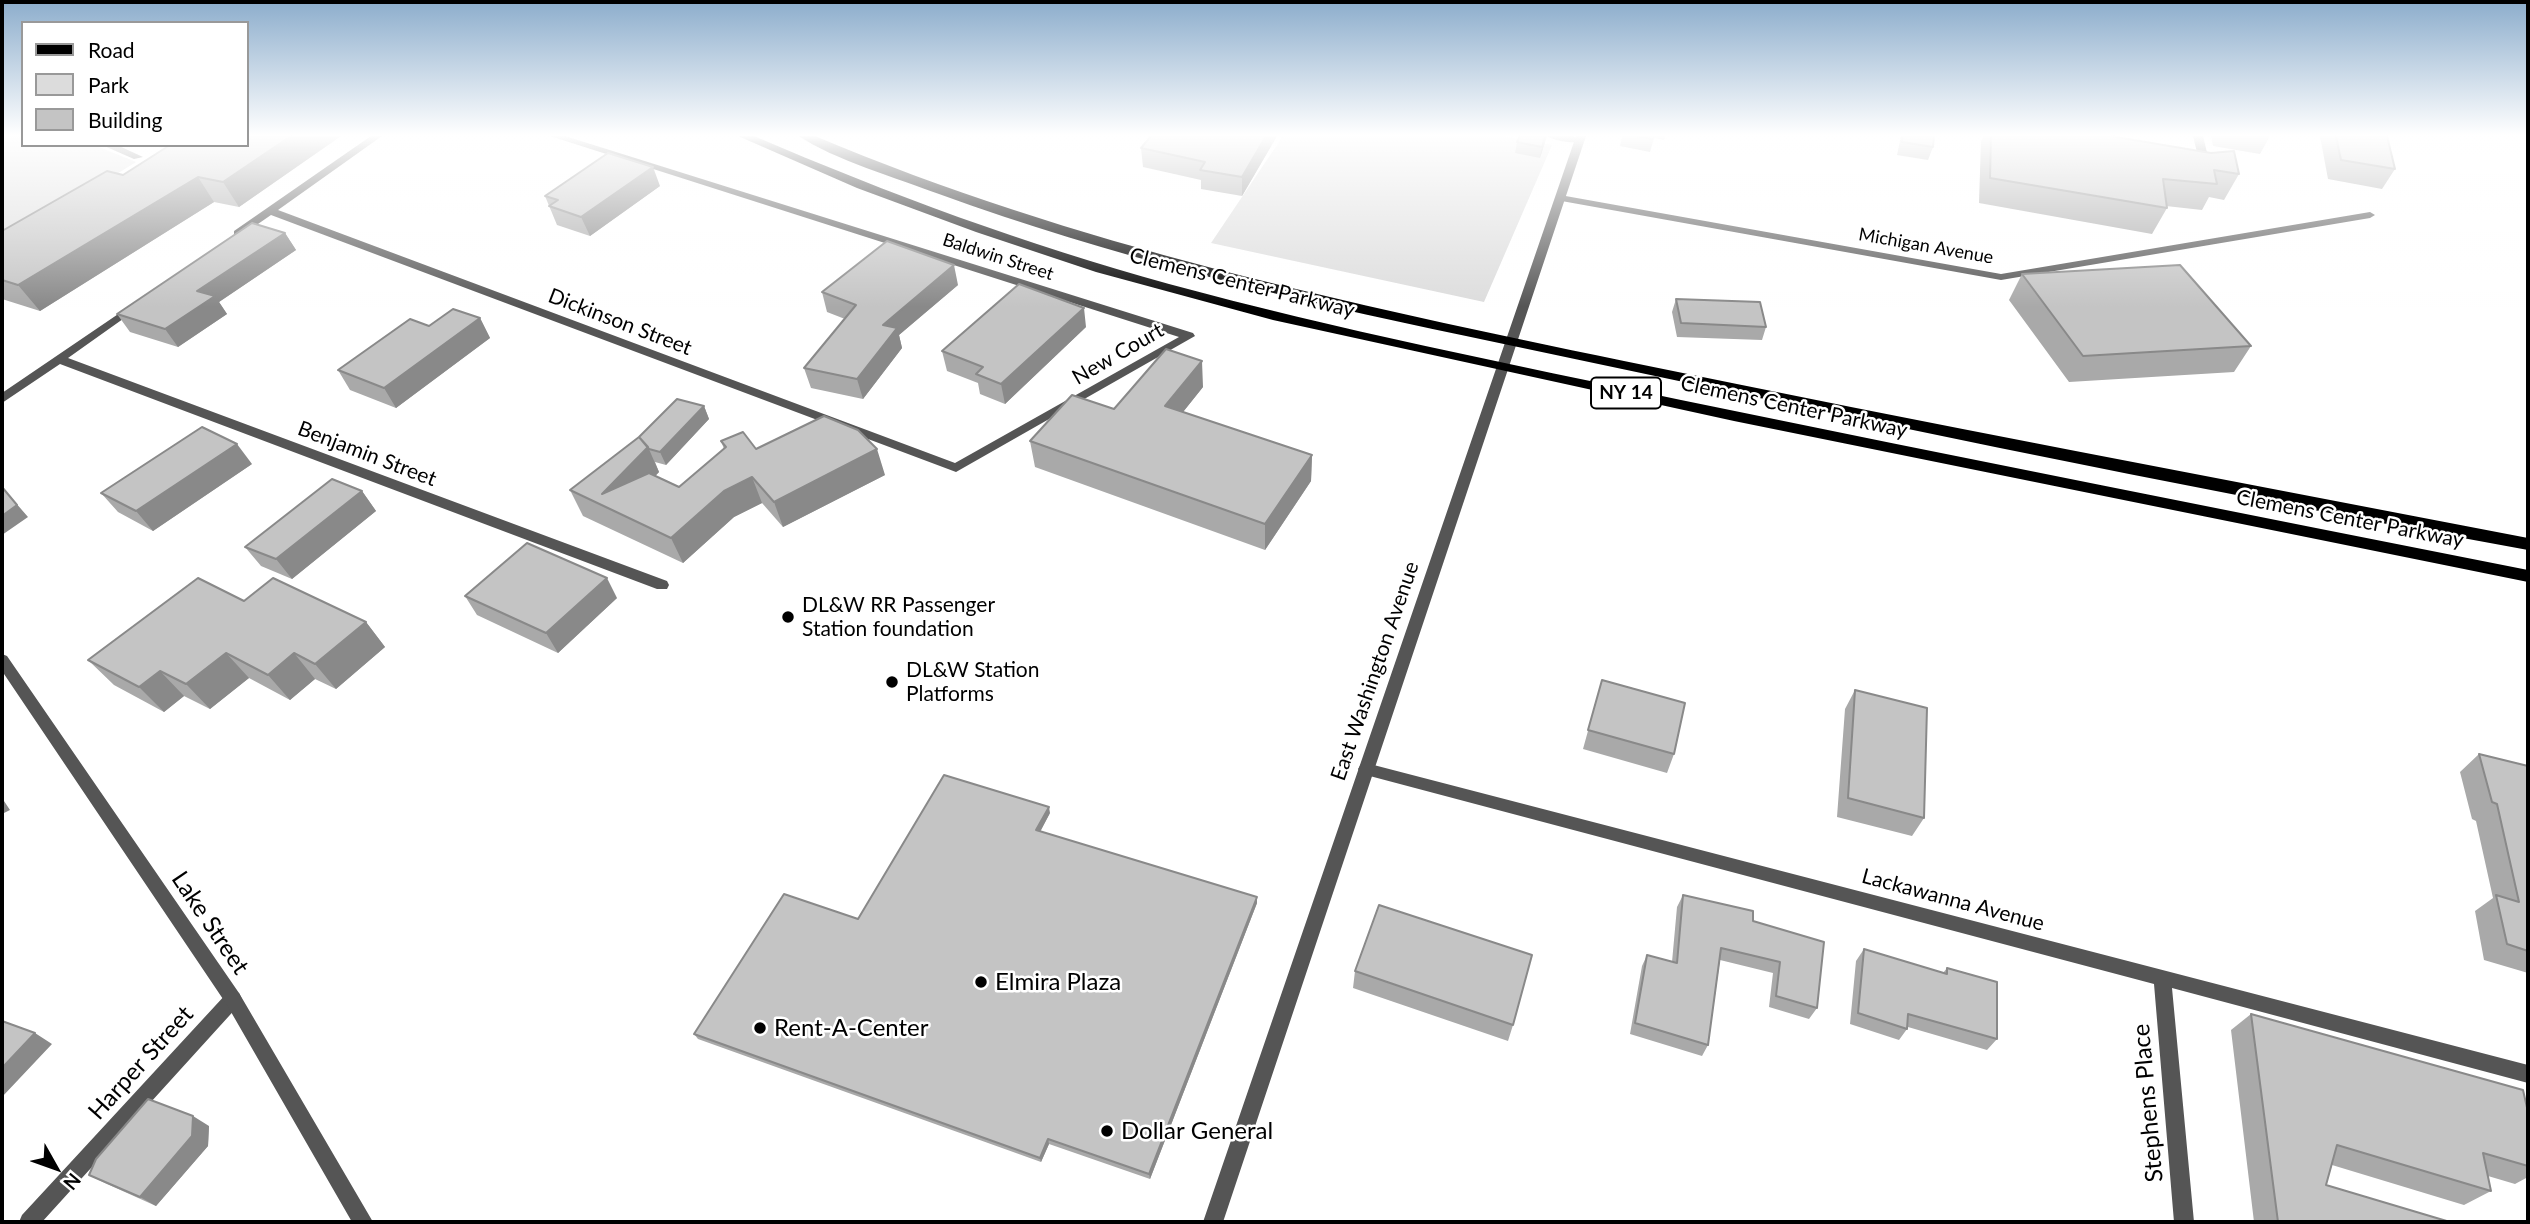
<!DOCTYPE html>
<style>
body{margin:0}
#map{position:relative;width:2530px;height:1224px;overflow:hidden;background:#fff;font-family:Lato,sans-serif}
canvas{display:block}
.frame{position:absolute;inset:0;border:4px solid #000;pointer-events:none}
.legend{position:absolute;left:21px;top:21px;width:228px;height:126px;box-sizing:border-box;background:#fff;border:2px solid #999;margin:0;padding:9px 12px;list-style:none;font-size:21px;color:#000}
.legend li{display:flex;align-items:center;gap:14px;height:35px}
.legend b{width:35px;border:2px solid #999}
.north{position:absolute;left:21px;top:1133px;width:70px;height:70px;-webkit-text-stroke:5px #fff;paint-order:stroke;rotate:130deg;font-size:19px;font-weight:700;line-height:28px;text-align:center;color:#000}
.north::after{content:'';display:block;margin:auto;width:24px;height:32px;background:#000;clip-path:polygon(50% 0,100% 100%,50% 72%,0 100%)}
</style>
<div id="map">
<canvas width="2530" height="1224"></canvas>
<div class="frame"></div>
<ul class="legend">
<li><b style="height:9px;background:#000"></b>Road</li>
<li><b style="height:19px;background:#dcdcdc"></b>Park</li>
<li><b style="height:19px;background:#c4c4c4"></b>Building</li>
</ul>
<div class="north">N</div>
</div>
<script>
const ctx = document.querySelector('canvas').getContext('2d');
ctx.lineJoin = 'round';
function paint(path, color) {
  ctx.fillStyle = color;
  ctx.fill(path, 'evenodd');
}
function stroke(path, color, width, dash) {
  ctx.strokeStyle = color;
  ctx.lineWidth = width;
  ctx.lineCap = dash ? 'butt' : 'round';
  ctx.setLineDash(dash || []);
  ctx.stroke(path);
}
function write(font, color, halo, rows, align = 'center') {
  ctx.font = font + ' Lato,sans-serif';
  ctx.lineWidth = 5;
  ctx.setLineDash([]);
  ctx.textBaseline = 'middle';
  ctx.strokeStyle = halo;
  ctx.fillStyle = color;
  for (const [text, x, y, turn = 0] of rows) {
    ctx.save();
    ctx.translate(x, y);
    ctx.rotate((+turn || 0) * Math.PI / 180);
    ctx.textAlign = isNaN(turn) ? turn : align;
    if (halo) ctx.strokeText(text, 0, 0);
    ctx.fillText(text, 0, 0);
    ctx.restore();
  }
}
paint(new Path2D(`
 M 2,136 L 23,136 L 23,145 L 94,145 L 136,162 L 2,246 Z
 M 1283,136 L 1504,136 L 1552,145 L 1484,302 L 1211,243 Z`), '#dcdcdc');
paint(new Path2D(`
 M 371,136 L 382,136 L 278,210 L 955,463 L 1179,337 L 550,136 L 565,136 L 1193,333 L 1195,336 L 956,472 L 271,215 L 242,235 L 234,235 L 234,231 Z
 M 1547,136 L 1572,136 L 1585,140 C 1577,145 1555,141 1547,136 Z
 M 2193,136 L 2203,136 L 2211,169 L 2210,171 L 2201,169 Z
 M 102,145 L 117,145 L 143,157 L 134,159 Z
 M 1560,195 L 2001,274 L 2370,212 L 2375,215 L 2370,218 L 2001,280 L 1556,200 L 1556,196 Z
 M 133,304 L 137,305 L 137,309 L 68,358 L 667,581 L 669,585 L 667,589 L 657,589 L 60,364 L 2,403 L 2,393 Z
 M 1366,763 L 2528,1065 L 2528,1083 L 2172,988 L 2194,1222 L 2174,1222 L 2154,984 L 1366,775 L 1361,774 L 1358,769 L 1361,764 Z
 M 233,991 L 239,993 L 242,999 L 239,1005 L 42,1222 L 19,1222 L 22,1215 L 227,993 Z`), '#555');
paint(new Path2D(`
 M 1576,136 L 1586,136 L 1223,1222 L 1203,1222 Z
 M 2,654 L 7,656 L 239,993 L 373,1222 L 352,1222 L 227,1005 L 2,671 Z`), '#555');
paint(new Path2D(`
 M 738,136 L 754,136 C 889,194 1027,245 1169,284 C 1338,330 1510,364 1681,400 C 1963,458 2245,514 2528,570 L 2528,582 L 1734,421 L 1273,320 L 1096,272 L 976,232 L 857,188 Z
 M 799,136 L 815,136 C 1078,247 1346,303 1624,361 C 1925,423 2226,480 2528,538 L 2528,550 C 2173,486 1819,411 1466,336 C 1288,299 1110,256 939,194 C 899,179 832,159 799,136 Z`), '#000');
paint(new Path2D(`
 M 247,136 L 341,136 L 239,207 L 214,202 L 40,311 L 2,299 L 2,231 L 123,175 Z
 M 1151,136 L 1277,136 L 1242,196 L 1201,189 L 1201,180 L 1143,167 L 1141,148 Z
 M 1520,136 L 1547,136 L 1540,158 L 1515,153 L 1517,142 Z
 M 1622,136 L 1666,136 L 1664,140 L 1654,138 L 1650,152 L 1620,146 Z
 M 1901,136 L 1934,136 L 1933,147 L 1928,160 L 1897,155 Z
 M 1984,136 L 2110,136 L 2239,174 L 2224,200 L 2209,197 L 2202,210 L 2166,206 L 2167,208 L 2152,234 L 1979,203 L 1981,141 Z
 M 2211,136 L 2270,136 L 2260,154 L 2213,146 Z
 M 2320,136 L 2387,136 L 2395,169 L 2382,189 L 2328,179 Z
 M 660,186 L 590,236 L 557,225 L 545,196 Z
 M 285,233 L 296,250 L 219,302 L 227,314 L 178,347 L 130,332 L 117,314 Z
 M 2022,274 L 2251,346 L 2234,372 L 2069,382 L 2009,300 Z
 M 958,285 L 899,335 L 902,348 L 863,399 L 811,388 L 804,368 L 845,319 L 827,312 L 822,292 Z
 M 1676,299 L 1766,327 L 1762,340 L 1677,337 L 1672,312 Z
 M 480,318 L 490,338 L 396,408 L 350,390 L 338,370 L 429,326 Z
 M 1086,327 L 1005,404 L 980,394 L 978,383 L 947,371 L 942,351 Z
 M 1203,387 L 1183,412 L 1312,455 L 1311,481 L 1265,550 L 1035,467 L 1030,441 L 1114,409 Z
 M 704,406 L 709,419 L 666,465 L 655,462 L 659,472 L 655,476 L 679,487 L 724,449 L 721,441 L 885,475 L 783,527 L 762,503 L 734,517 L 683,563 L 583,516 L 570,490 Z
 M 252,464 L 153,531 L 118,512 L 101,493 Z
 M 362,491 L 376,511 L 292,579 L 261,566 L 245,547 Z
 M 465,596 L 617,598 L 558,653 L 477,615 Z
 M 244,601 L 366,622 L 385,647 L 336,689 L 315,679 L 290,700 L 249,678 L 210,709 L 184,696 L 164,712 L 114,685 L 88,660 Z
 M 1602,680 L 1674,754 L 1667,773 L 1583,749 Z
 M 1855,690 L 1924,818 L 1912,836 L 1837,817 L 1845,709 Z
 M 2479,754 L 2528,766 L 2528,973 L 2484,960 L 2475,911 L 2493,898 L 2476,821 L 2472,819 L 2460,772 Z
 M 1050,813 L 1040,831 L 1257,897 L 1257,903 L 1150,1179 L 1049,1144 L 1041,1162 L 698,1039 L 694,1034 L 858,919 Z
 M 1683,895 L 1753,921 L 1817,1008 L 1809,1019 L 1769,1007 L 1773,973 L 1720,960 L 1708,1045 L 1702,1056 L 1630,1034 L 1642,966 L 1647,955 L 1672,962 L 1677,907 Z
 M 1864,949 L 1943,973 L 1947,968 L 1997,1039 L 1987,1050 L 1908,1027 L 1907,1029 L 1899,1040 L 1850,1024 L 1856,961 Z
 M 1355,971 L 1513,1025 L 1508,1041 L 1353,988 Z
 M 2251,1014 L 2528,1112 L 2528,1177 L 2515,1184 L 2488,1176 L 2491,1191 L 2464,1205 L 2332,1165 L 2326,1185 L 2450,1222 L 2254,1222 L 2231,1030 Z
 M 209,1126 L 208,1146 L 156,1206 L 107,1184 L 89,1175 Z`), '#a9a9a9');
paint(new Path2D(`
 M 291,136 L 341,136 L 239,207 L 223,182 Z
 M 1266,136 L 1277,136 L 1242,196 L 1242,177 Z
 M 1545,136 L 1547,136 L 1546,139 L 1540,158 L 1542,147 Z
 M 653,167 L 660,186 L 590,236 L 581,217 Z
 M 198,177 L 214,202 L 40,311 L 18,285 Z
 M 285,233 L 296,250 L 219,302 L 227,314 L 178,347 L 165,329 L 197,291 Z
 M 954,265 L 958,285 L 899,335 L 902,348 L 863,399 L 857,379 L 883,325 Z
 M 1084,308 L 1086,327 L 1005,404 L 1001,384 Z
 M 480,318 L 490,338 L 396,408 L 384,388 Z
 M 1202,361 L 1203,387 L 1167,432 L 1165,406 Z
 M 704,406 L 709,419 L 666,465 L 660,452 Z
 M 237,444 L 252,464 L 153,531 L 136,511 Z
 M 648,447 L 659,472 L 620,514 L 602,494 Z
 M 877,449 L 885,475 L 783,527 L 774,502 Z
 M 1312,455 L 1311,481 L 1265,550 L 1265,524 Z
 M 752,477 L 762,503 L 734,517 L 683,563 L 671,538 L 724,491 Z
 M 2,487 L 28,517 L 2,535 Z
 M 362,491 L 376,511 L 292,579 L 276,559 Z
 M 607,578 L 617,598 L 558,653 L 546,633 Z
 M 366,622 L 385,647 L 336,689 L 315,664 Z
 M 226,653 L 249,678 L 210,709 L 186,684 Z
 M 294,653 L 315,679 L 290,700 L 268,675 Z
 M 160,671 L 184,696 L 164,712 L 139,687 Z
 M 2,798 L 10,810 L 2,814 Z
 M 1049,807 L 1050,813 L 1038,836 L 1036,830 Z
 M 1257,897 L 1257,903 L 1150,1179 L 1149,1174 Z
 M 35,1033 L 52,1044 L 2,1097 L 2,1068 Z
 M 193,1116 L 209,1126 L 208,1146 L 156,1206 L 140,1197 Z
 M 1048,1139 L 1049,1144 L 1041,1162 L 1040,1158 Z`), '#898989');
const building = new Path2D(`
 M 247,136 L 291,136 L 223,182 L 198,177 L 18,285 L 2,280 L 2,231 L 107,171 L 123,175 L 170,145 L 247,145 Z
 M 1151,136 L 1266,136 L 1242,177 L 1200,170 L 1205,162 L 1141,148 Z
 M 1520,136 L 1545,136 L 1542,147 L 1517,142 Z
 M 1635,136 L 1654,136 L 1653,139 Z
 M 1903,136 L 1934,136 L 1933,147 L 1902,142 Z
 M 1991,136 L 2110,136 L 2211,153 L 2234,151 L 2239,174 L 2214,170 L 2217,184 L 2163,179 L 2167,208 L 1990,178 Z
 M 2336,136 L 2387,136 L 2395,169 L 2341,160 Z
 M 608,153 L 653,167 L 581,217 L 549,206 L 558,200 L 545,196 Z
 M 252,223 L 285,233 L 197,291 L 215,296 L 165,329 L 117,314 Z
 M 887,241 L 954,265 L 883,325 L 897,328 L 857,379 L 804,368 L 856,305 L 822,292 Z
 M 2180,265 L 2251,346 L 2083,356 L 2022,274 Z
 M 1019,284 L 1084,308 L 1001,384 L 976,374 L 983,367 L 942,351 Z
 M 1676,299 L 1760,302 L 1766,327 L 1681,323 Z
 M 453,309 L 480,318 L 384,388 L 338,370 L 410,319 L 429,326 Z
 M 1166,349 L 1202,361 L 1165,406 L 1312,455 L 1265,524 L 1030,441 L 1072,395 L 1114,409 Z
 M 677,399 L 704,406 L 660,452 L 649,449 L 639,437 Z
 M 824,416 L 858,430 L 877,449 L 774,502 L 752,477 L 724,491 L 671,538 L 570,490 L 639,437 L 648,447 L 602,494 L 649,473 L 679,487 L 726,447 L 721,441 L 743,432 L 756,449 Z
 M 202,427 L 237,444 L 136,511 L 101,493 Z
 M 332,479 L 362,491 L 276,559 L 245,547 Z
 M 2,487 L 17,505 L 2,516 Z
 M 527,543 L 607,578 L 546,633 L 465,596 Z
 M 198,578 L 244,601 L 273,578 L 366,622 L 315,664 L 294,653 L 268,675 L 226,653 L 186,684 L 160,671 L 139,687 L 88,660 Z
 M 1602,680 L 1685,703 L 1674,754 L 1588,730 Z
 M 1855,690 L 1927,708 L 1924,818 L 1848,798 Z
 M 2479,754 L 2528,766 L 2528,951 L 2507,944 L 2496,895 L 2519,902 L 2497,804 L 2492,802 Z
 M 944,775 L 1049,807 L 1036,830 L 1257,897 L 1149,1174 L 1048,1139 L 1040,1158 L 694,1034 L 784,894 L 858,919 Z
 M 1683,895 L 1753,911 L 1753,921 L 1824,942 L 1817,1008 L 1776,996 L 1780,962 L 1721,948 L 1708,1045 L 1635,1023 L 1647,955 L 1677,963 Z
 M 1379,905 L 1532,955 L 1513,1025 L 1355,971 Z
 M 1864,949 L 1947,974 L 1947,968 L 1997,982 L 1997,1039 L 1908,1014 L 1907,1029 L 1858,1013 Z
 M 2251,1014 L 2523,1090 L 2528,1112 L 2528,1166 L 2483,1153 L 2491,1191 L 2337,1145 L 2326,1185 L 2450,1222 L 2278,1222 Z
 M 2,1021 L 35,1033 L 2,1068 Z
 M 148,1099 L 193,1116 L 192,1136 L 140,1197 L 89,1175 L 96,1159 Z`);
paint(building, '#c4c4c4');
stroke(building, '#898989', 2);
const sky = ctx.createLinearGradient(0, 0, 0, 307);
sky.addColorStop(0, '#8cadcc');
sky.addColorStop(0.44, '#fff');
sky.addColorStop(1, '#ffffff00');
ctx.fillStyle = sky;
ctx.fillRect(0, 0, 2530, 307);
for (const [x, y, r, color] of [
 [788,617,7,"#000"],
 [892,682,7,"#000"],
 [981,982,7,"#000"],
 [760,1028,7,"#000"],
 [1107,1131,7,"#000"]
]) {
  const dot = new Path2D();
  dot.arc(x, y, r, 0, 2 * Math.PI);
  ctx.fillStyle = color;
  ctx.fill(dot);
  stroke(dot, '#fff', 2.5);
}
write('18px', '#000', '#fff', [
 ["Michigan Avenue",1926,246,10],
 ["Baldwin Street",998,257,18]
]);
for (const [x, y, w] of [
 [1626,393,70]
]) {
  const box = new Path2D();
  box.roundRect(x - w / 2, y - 15.5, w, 31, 5);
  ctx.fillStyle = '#fff';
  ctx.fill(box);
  stroke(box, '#000', 2);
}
write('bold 19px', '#000', null, [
 ["NY 14",1626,393]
]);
write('21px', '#000', '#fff', [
 ["Clemens Center Parkway",1242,283,14],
 ["Dickinson Street",620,322,21],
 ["New Court",1118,354,-30],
 ["Clemens Center Parkway",1794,407,12],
 ["Benjamin Street",367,454,21],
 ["Clemens Center Parkway",2350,519,11],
 ["East Washington Avenue",1375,671,-71],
 ["Lackawanna Avenue",1953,900,15]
]);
write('21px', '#000', '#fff', [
 ["DL&W RR Passenger",802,605],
 ["Station foundation",802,629],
 ["DL&W Station",906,670],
 ["Platforms",906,694]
], 'left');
write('24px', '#000', '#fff', [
 ["Lake Street",210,923,56],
 ["Harper Street",141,1063,-48],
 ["Stephens Place",2148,1103,-95]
]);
write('24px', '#000', '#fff', [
 ["Elmira Plaza",995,982],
 ["Rent-A-Center",774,1028],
 ["Dollar General",1121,1131]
], 'left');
</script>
